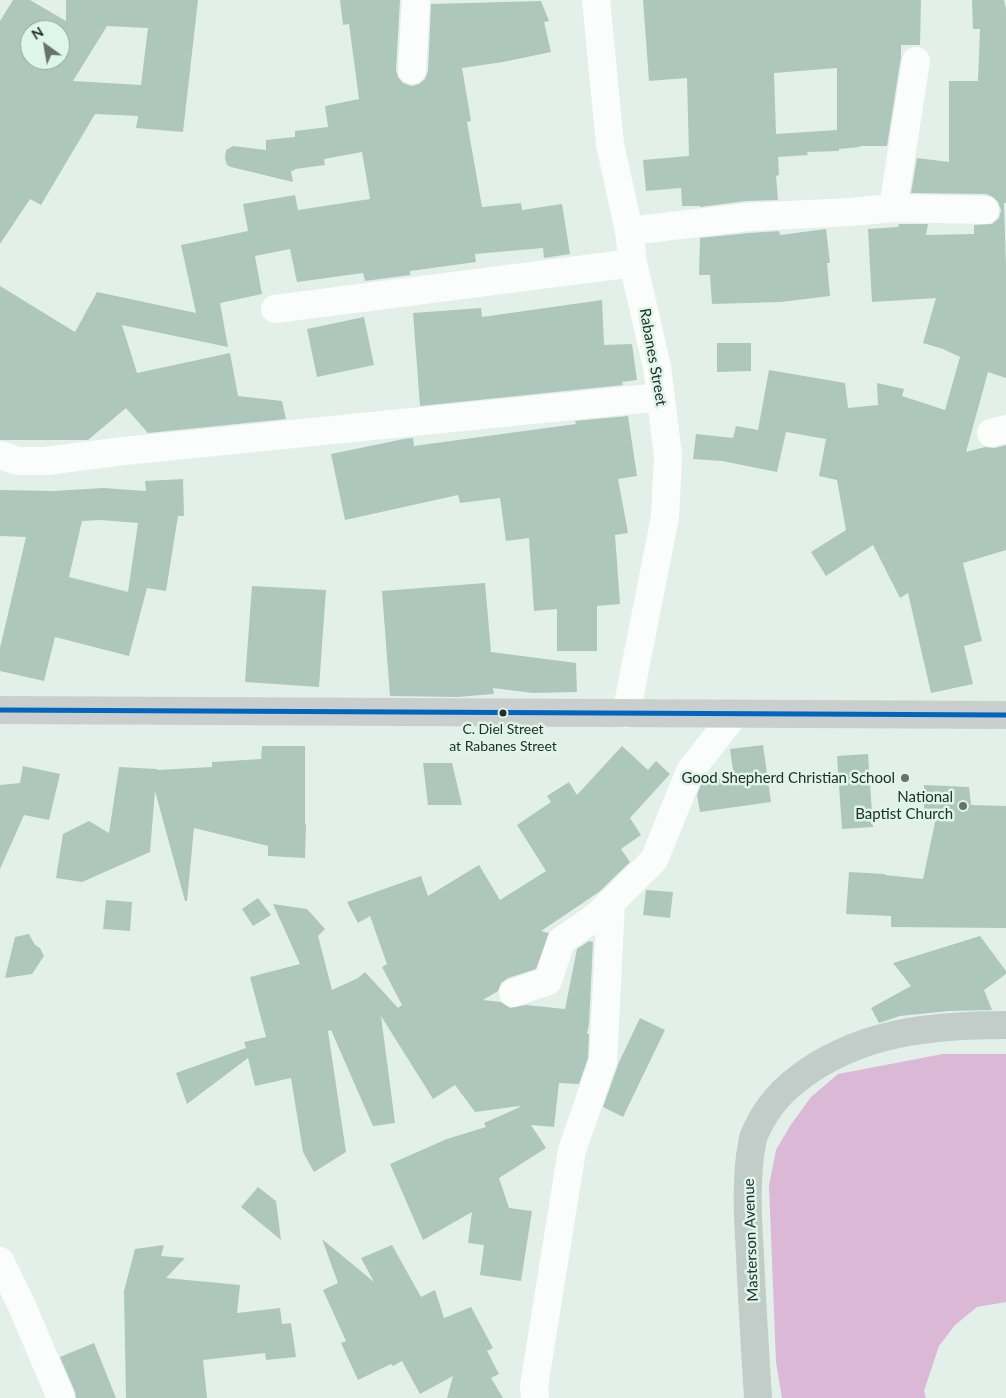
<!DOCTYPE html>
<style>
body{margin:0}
#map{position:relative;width:1006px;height:1398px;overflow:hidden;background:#e3f0e9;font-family:Lato,sans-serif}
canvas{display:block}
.north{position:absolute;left:20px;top:20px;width:50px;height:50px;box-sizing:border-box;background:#def5e9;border:1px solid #94a59d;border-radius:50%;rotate:328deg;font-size:14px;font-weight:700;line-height:20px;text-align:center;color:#252e2a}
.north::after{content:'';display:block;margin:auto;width:18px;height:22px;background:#68726d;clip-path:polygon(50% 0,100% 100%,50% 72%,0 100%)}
</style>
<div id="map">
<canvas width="1006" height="1398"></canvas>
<div class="north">N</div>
</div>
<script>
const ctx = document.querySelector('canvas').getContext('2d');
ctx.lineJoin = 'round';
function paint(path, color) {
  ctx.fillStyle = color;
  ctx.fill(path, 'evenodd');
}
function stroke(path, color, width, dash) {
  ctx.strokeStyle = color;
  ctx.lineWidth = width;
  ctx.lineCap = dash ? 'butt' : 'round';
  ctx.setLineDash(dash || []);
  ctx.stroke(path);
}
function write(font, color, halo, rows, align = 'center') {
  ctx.font = font + ' Lato,sans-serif';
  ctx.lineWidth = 5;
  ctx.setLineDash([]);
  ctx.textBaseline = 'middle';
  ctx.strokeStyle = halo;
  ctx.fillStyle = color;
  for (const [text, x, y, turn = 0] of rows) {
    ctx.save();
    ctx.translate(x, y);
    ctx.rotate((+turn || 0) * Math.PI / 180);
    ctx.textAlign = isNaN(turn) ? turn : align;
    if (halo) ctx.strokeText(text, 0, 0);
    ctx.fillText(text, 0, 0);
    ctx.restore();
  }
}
paint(new Path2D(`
 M 943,1054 L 1006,1054 L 1006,1302 L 977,1307 L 955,1325 L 939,1346 L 924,1391 L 926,1398 L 782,1398 L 776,1362 L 769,1186 L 776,1150 L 790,1126 L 811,1097 L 838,1074 Z`), '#dbb8d5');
paint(new Path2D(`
 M 13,0 L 30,0 L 66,21 L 66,0 L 198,0 L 183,132 L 136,128 L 138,116 L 95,114 L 41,205 L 30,199 L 0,244 L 0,21 ZM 107,26 L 148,28 L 141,85 L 73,81 ZM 30,30 L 60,30 L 60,60 L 30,60 Z
 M 340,0 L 400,0 L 396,70 L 398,77 L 403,83 L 412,86 L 419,84 L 425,79 L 428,71 L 431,4 L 541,1 L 549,21 L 544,22 L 551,52 L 503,62 L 462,68 L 471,121 L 467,122 L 482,207 L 521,203 L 522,210 L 562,204 L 570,254 L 544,258 L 543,248 L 475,254 L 476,262 L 410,271 L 410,275 L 365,281 L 363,273 L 297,282 L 290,249 L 255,256 L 262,294 L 220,303 L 228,347 L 122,325 L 137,373 L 230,353 L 238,396 L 282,401 L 286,419 L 148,433 L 126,408 L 88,440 L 0,440 L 0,286 L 75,332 L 97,292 L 196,313 L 181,245 L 248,231 L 243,204 L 295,195 L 298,210 L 370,199 L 362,152 L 324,159 L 325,165 L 295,169 L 295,170 L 291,171 L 293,182 L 231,167 L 227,165 L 225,158 L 226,150 L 233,146 L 266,150 L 266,140 L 295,137 L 295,131 L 328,127 L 325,106 L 359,99 L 349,24 L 343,25 Z
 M 643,0 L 921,0 L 920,45 L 901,45 L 901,57 L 887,146 L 860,146 L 860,147 L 839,149 L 839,151 L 807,152 L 808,155 L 778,157 L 779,175 L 776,176 L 778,200 L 746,201 L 700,207 L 700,206 L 682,206 L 681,188 L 646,191 L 643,160 L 689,156 L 687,78 L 649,81 ZM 837,68 L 837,130 L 776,134 L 774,73 Z
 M 972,0 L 1004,0 L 1006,9 L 1006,203 L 1004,203 L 1006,265 L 1006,378 L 988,372 L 966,452 L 985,447 L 995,448 L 1006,445 L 1006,550 L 963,563 L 982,641 L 964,646 L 973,684 L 931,693 L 908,593 L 900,598 L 873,545 L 826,576 L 811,552 L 846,530 L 837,480 L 819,476 L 826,439 L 786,432 L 777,472 L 722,461 L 693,459 L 696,434 L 733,438 L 736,426 L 758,430 L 769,370 L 845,383 L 848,408 L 878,405 L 877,383 L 904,389 L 902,396 L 945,410 L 960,357 L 943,349 L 923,343 L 936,298 L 872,302 L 868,229 L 898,227 L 899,224 L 928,224 L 926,235 L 974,234 L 974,225 L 992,224 L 999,218 L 1001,210 L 998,202 L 993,197 L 986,194 L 911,193 L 917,158 L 949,162 L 949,81 L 978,81 L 980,29 L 973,29 Z
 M 826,229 L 830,263 L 827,263 L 830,296 L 781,302 L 712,304 L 710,275 L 699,275 L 700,238 L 749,233 L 779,231 L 780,235 Z
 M 602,300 L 604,345 L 632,344 L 637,380 L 622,382 L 623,385 L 420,406 L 413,313 L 481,308 L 482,317 Z
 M 364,317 L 374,365 L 317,377 L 307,329 Z
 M 717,343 L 751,343 L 751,371 L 717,372 Z
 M 628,416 L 637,476 L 618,479 L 628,533 L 615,535 L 620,604 L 597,606 L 597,651 L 557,651 L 557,609 L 534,611 L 529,538 L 506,541 L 500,498 L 460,503 L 458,495 L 345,520 L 331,454 L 404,439 L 413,438 L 414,446 L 576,424 L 575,421 Z
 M 183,479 L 184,516 L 178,516 L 166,591 L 147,588 L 129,656 L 55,637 L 44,681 L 0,671 L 0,648 L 26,537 L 0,536 L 0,490 L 54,491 L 103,488 L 146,491 L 145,481 ZM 101,520 L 138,523 L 128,592 L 69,577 L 82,521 Z
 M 485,583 L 491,652 L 576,663 L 577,692 L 533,693 L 493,688 L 494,694 L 458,697 L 390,696 L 382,591 Z
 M 252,586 L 326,590 L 319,687 L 245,682 Z
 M 763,745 L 771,802 L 700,812 L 697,795 L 702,782 L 734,777 L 730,749 Z
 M 262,746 L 305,746 L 305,824 L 306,824 L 305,858 L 268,856 L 268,846 L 194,828 L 187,901 L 185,901 L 155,791 L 150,852 L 82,882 L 56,878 L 63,834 L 89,821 L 109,833 L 119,767 L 157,769 L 157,770 L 212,767 L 212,762 L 261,759 Z
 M 622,746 L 648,770 L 656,761 L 670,774 L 630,818 L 641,835 L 621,849 L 630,862 L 599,892 L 541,931 L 549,933 L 536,969 L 508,978 L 501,983 L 498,991 L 483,1000 L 501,1002 L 510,1008 L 526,1005 L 565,1009 L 577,949 L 589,941 L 593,942 L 589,1024 L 587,1034 L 589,1034 L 588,1058 L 579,1084 L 559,1083 L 554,1127 L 531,1125 L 546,1148 L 499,1178 L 509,1208 L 532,1211 L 521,1281 L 480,1275 L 484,1245 L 468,1243 L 472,1212 L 423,1240 L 390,1164 L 447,1139 L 486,1127 L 484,1123 L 520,1107 L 519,1106 L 475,1112 L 455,1085 L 433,1099 L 381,1016 L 395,1123 L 373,1126 L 331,1030 L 328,1031 L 346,1152 L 314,1172 L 303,1152 L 291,1078 L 255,1086 L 248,1058 L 187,1104 L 176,1073 L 246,1048 L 244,1042 L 266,1037 L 250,977 L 300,964 L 273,904 L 307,909 L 325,929 L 318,936 L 332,990 L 358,978 L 365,972 L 398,1008 L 402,1005 L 382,967 L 387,964 L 370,916 L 358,923 L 347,902 L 421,876 L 428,896 L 479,865 L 500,900 L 546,871 L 517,825 L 551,802 L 547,796 L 569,782 L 577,795 Z
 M 868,754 L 873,827 L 842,829 L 837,756 Z
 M 423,763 L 452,763 L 462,805 L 428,805 Z
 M 23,766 L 60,774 L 49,820 L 24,815 L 0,869 L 0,785 L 20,783 Z
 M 924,785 L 969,787 L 971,805 L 1006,806 L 1006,928 L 891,927 L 891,916 L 846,914 L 849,872 L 885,874 L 885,875 L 923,879 L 937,813 L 924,812 Z
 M 646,890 L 673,892 L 670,918 L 643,915 Z
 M 258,898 L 271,915 L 253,926 L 242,909 Z
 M 106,900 L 132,902 L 130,931 L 103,929 Z
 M 29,934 L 35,945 L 40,948 L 44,956 L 32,974 L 5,978 L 15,937 Z
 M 980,936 L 1006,971 L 1006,974 L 984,990 L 992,1010 L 949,1011 L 900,1016 L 879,1023 L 871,1008 L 911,986 L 893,963 Z
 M 640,1018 L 665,1030 L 623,1117 L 603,1107 L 619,1062 Z
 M 258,1187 L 276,1201 L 281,1240 L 241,1207 Z
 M 322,1239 L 374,1282 L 361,1258 L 392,1245 L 421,1297 L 435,1290 L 444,1318 L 471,1307 L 493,1348 L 487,1351 L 499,1374 L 491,1378 L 503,1398 L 447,1398 L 453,1376 L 420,1394 L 402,1361 L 393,1366 L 391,1364 L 358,1380 L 341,1343 L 346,1341 L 323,1290 L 338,1283 Z
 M 164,1245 L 161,1256 L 185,1258 L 166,1278 L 240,1285 L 237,1313 L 280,1308 L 282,1324 L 291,1323 L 296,1357 L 266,1360 L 265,1353 L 203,1360 L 207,1398 L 126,1398 L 124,1291 L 135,1249 Z
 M 94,1343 L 116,1398 L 76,1398 L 75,1392 L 60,1357 Z`), '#adc7bc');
stroke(new Path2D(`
 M 596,0 L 610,144 L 629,231 L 633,263 L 657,367 L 668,456 L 665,517 L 626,714
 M 412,70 L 416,0
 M 893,208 L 916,61
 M 629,231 L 748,217 L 851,212 L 893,208 L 985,210
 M 275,309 L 633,263
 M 991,433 L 1006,429
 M 0,455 L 18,461 L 46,461 L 124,451 L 661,397
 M 513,993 L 548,981 L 561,941 L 597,916 L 654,860 L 690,771 L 735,714
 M 0,1261 L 22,1306 L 61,1398
 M 535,1398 L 534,1386 L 572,1150 L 603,1061 L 611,902`), '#fbfdfc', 28);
stroke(new Path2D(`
 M 0,710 L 1006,715`), '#c9cfcc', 28);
stroke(new Path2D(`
 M 758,1398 C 755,1350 752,1302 750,1255 C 748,1222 746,1189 750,1156 C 751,1150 752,1144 753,1138 C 762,1115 776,1096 795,1081 C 856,1032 931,1025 1006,1025`), '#c2cdc9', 28);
stroke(new Path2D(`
 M 0,710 L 1006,715`), '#0065bd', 5);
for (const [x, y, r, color] of [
 [503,713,4.5,"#252e2a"],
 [905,778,5,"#68726d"],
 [963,806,5,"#68726d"]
]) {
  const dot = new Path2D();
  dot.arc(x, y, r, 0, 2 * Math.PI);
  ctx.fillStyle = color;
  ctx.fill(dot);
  stroke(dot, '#def5e9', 2);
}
write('14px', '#252e2a', '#def5e9', [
 ["C. Diel Street",503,729],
 ["at Rabanes Street",503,746]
]);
write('15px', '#252e2a', '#def5e9', [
 ["Rabanes Street",653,357,80],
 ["Masterson Avenue",751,1240,-92]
]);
write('15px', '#252e2a', '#def5e9', [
 ["Good Shepherd Christian School",895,778],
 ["National",953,797],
 ["Baptist Church",953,814]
], 'right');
</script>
